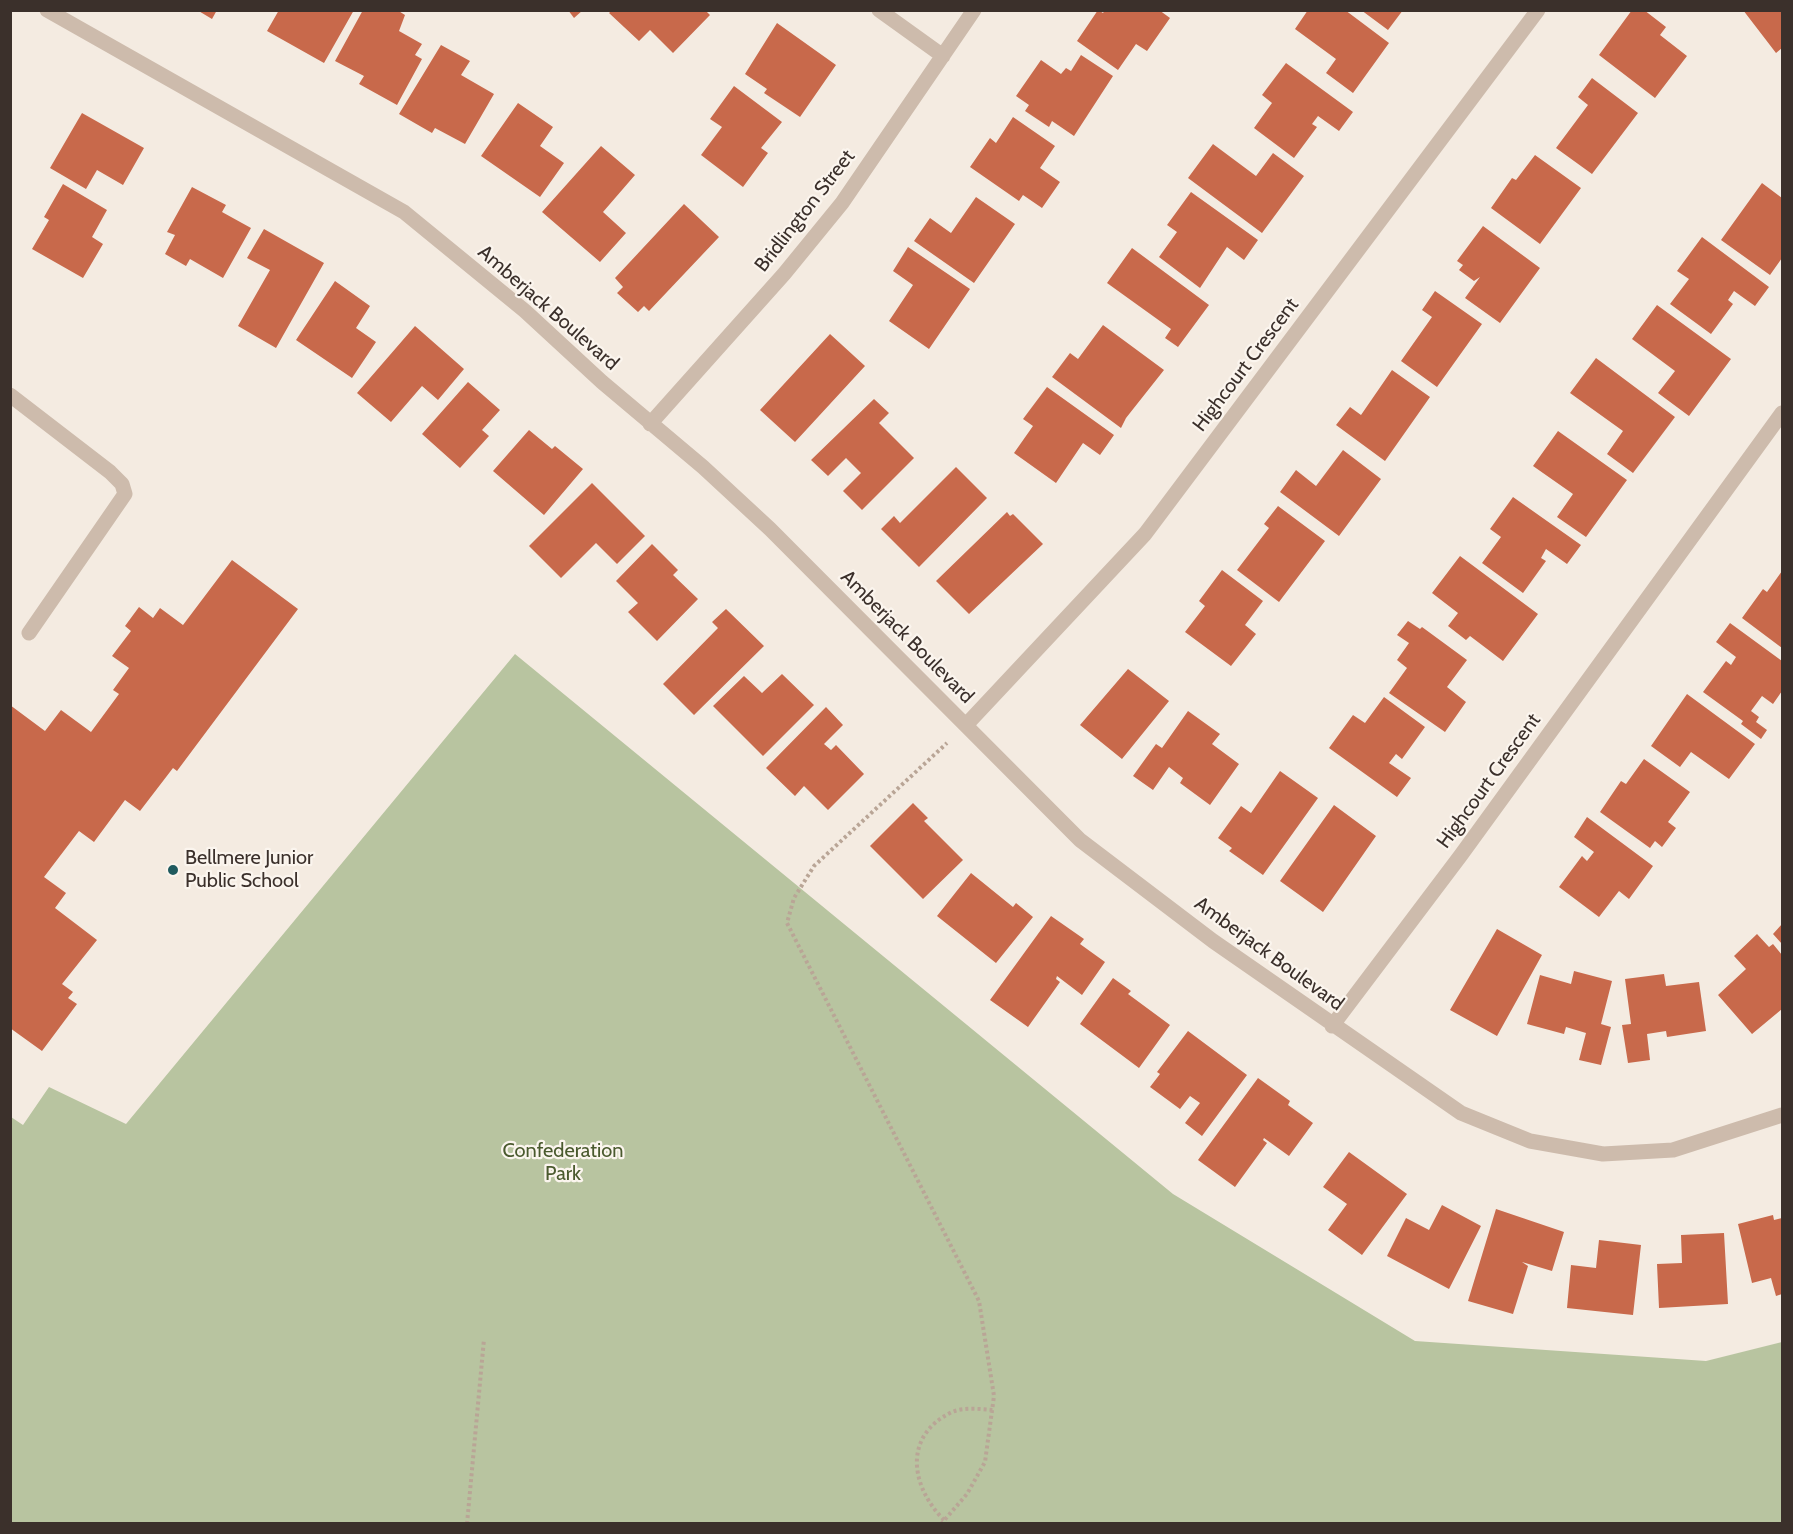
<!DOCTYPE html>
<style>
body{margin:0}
#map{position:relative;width:1793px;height:1534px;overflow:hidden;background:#f4ebe1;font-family:Cabin,sans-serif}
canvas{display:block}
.frame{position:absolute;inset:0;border:12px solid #3b302b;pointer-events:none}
</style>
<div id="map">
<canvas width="1793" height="1534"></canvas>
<div class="frame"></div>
</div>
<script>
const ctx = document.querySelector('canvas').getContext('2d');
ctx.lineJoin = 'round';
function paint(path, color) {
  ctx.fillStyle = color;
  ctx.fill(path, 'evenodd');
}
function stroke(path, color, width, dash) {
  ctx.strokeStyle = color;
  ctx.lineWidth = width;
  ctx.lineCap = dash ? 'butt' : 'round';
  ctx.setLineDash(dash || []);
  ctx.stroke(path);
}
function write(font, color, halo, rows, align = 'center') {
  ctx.font = font + ' Cabin,sans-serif';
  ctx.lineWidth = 4.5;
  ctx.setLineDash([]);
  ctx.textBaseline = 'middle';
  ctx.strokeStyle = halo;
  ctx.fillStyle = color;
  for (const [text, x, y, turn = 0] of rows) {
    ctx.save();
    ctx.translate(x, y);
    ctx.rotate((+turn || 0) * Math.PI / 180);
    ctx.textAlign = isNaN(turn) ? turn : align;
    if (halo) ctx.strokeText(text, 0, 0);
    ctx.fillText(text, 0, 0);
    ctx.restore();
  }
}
paint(new Path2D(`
 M 515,654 L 1173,1194 L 1415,1341 L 1706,1361 L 1782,1342 L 1782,1523 L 11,1523 L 11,1117 L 23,1125 L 49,1087 L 126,1124 Z`), '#b8c4a0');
paint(new Path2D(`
 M 197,10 L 217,10 L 212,19 Z
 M 279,10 L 354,10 L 324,63 L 267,31 Z
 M 363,10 L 397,10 L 405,15 L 399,31 L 422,44 L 415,55 L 422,59 L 397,105 L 359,84 L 364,76 L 335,61 Z
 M 568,10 L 583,10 L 574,18 Z
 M 612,10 L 705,10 L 710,15 L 673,53 L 650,30 L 639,41 L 609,13 Z
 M 1098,10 L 1103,13 L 1105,10 L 1159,10 L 1170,18 L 1147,51 L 1136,44 L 1118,70 L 1077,41 Z
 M 1308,10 L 1345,10 L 1389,43 L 1353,93 L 1326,73 L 1336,59 L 1295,29 Z
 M 1361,10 L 1403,10 L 1388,30 Z
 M 1632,10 L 1644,10 L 1666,27 L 1660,35 L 1687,56 L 1655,98 L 1599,55 Z
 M 1743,10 L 1782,10 L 1782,48 L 1776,53 Z
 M 777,23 L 836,65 L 800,117 L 764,93 L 767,89 L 745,74 Z
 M 441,45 L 470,61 L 461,75 L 494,94 L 465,144 L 435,128 L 432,133 L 399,114 Z
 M 1081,55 L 1113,76 L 1074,136 L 1052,121 L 1049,127 L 1025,111 L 1029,105 L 1016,96 L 1041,60 L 1061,74 L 1066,68 L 1071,71 Z
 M 1286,63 L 1353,112 L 1339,131 L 1318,116 L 1312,124 L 1317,127 L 1294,158 L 1254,128 L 1272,103 L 1262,95 Z
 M 1592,78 L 1638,113 L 1592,174 L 1556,148 L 1588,105 L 1578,97 Z
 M 734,86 L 782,122 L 761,148 L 768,153 L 743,187 L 701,155 L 722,127 L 710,119 Z
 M 518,103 L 553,127 L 540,146 L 564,163 L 540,197 L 481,156 Z
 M 82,113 L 144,148 L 123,185 L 97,170 L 86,189 L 50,168 Z
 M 1013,117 L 1055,146 L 1040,168 L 1060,182 L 1042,208 L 1023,195 L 1019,201 L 970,167 L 990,138 L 996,143 Z
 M 1213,144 L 1256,176 L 1273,153 L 1304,176 L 1262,233 L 1188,178 Z
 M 601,146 L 635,175 L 603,212 L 626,233 L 600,262 L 542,212 Z
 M 1535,155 L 1581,188 L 1540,244 L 1491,208 L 1512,178 L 1516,180 Z
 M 1762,183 L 1782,198 L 1782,258 L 1770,275 L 1721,240 Z
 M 63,184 L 107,210 L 92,237 L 103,244 L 83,278 L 32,249 L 49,220 L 44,217 Z
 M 192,187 L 226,205 L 222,212 L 251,228 L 223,278 L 190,259 L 186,266 L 165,254 L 175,235 L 167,232 Z
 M 1191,192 L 1258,240 L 1244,260 L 1227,247 L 1200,288 L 1159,257 L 1177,232 L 1167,225 Z
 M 976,197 L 1015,224 L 974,283 L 914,241 L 930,218 L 951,233 Z
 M 684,204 L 719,237 L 649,311 L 644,306 L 638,312 L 617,293 L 623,287 L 615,278 Z
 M 1483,226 L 1540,268 L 1500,323 L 1465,298 L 1480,277 L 1474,281 L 1459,270 L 1463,265 L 1457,261 Z
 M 264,229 L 324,263 L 276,348 L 238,326 L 270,270 L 247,258 Z
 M 1702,237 L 1769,287 L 1755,306 L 1734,291 L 1728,300 L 1733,304 L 1711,334 L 1670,304 L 1689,279 L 1677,271 Z
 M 908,247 L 970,289 L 929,349 L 889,321 L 913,285 L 893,271 Z
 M 1132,248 L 1209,305 L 1178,347 L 1165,338 L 1171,329 L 1107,283 Z
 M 335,281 L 370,306 L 356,328 L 376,342 L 352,378 L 296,340 Z
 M 1435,291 L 1482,324 L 1437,387 L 1401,361 L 1432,317 L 1422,310 Z
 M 1657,305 L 1731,359 L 1689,416 L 1658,393 L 1675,371 L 1632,339 Z
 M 1103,325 L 1164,370 L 1126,418 L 1121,428 L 1052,377 L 1070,353 L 1078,359 Z
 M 415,326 L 464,369 L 438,400 L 422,386 L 391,422 L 357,393 Z
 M 830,334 L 865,366 L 795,442 L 760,410 Z
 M 1596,358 L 1675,417 L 1633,473 L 1607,454 L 1623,431 L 1570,393 Z
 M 1392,370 L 1430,397 L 1385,461 L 1336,425 L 1350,407 L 1361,415 Z
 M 468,382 L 500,410 L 482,430 L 489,436 L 460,468 L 422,434 Z
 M 1047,387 L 1114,435 L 1100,455 L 1083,443 L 1056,483 L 1014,453 L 1033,426 L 1023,419 Z
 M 874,399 L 889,413 L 879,423 L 914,458 L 862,510 L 843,491 L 861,473 L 846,458 L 828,476 L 811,460 Z
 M 529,430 L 552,449 L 555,446 L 583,469 L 544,515 L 493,471 Z
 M 1558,431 L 1627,480 L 1586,537 L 1557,517 L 1573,494 L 1533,466 Z
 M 1343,450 L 1381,479 L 1339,536 L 1280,492 L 1296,470 L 1316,486 Z
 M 956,467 L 987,498 L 919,567 L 881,529 L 894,516 L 900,523 Z
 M 592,483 L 645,536 L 617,564 L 596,543 L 561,578 L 529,546 Z
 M 1513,497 L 1581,545 L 1567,564 L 1546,549 L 1541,558 L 1546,561 L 1523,593 L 1482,563 L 1501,537 L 1490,529 Z
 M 1278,506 L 1325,541 L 1279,602 L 1237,570 L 1269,528 L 1264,524 Z
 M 1007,512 L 1010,516 L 1013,514 L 1043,544 L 969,614 L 936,581 Z
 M 652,544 L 678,570 L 673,575 L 698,599 L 657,641 L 628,612 L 638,603 L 616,581 Z
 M 1460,556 L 1538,614 L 1503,661 L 1470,636 L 1466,640 L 1448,626 L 1458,613 L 1432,593 Z
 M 232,560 L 298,609 L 177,771 L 173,768 L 140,811 L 125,800 L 94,842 L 79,831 L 44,877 L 66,893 L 55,908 L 97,940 L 62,984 L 73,992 L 68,998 L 77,1004 L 42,1051 L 10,1028 L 10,705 L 45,731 L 61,710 L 91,732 L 119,694 L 113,690 L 129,668 L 112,656 L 131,631 L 125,626 L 139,607 L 153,618 L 160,608 L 183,625 Z
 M 1222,570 L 1263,601 L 1245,625 L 1256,634 L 1231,666 L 1185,632 L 1205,606 L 1199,601 Z
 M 1782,571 L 1782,648 L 1742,618 L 1763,589 L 1767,592 Z
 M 726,609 L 764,646 L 694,715 L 663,684 L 718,628 L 712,622 Z
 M 1408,621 L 1420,629 L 1422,627 L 1467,660 L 1447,687 L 1466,702 L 1445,732 L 1389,693 L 1407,668 L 1397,660 L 1409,643 L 1397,635 Z
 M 1730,623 L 1782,661 L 1782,691 L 1773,704 L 1762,696 L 1751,711 L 1759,717 L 1756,722 L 1767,730 L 1761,739 L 1741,724 L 1743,721 L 1703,692 L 1726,661 L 1731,665 L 1736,657 L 1716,642 Z
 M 1128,669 L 1169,701 L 1122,759 L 1080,725 Z
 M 782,674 L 814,705 L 763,756 L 713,706 L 744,676 L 762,693 Z
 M 1687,694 L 1755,744 L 1729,779 L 1691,752 L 1680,767 L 1651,746 Z
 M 1384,697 L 1425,727 L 1402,759 L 1396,754 L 1389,763 L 1411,778 L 1397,797 L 1329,748 L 1353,715 L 1365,723 Z
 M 826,707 L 843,725 L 824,744 L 831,750 L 836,745 L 864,774 L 828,810 L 804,786 L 795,796 L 766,768 Z
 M 1188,711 L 1220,734 L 1212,744 L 1239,764 L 1210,805 L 1180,783 L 1183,778 L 1169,767 L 1153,790 L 1133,776 L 1156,744 L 1162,748 Z
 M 1644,759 L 1690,792 L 1668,822 L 1676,828 L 1662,847 L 1655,841 L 1650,848 L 1600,812 L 1621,781 L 1626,784 Z
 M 1280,771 L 1318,798 L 1263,875 L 1229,851 L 1232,848 L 1218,838 L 1241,806 L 1251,813 Z
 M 913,803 L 928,818 L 924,821 L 963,860 L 923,899 L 870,846 Z
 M 1334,805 L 1376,836 L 1323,912 L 1280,881 Z
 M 1587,817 L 1653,866 L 1629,899 L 1619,891 L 1599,917 L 1559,887 L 1582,856 L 1587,861 L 1594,852 L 1574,837 Z
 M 971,873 L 1013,907 L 1016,903 L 1033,917 L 996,963 L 937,916 Z
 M 1051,916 L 1084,939 L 1080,944 L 1105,962 L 1082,995 L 1057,976 L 1056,979 L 1060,982 L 1028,1027 L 990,1000 Z
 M 1782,924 L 1782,944 L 1773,934 Z
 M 1497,929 L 1542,955 L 1497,1036 L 1450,1010 Z
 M 1757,934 L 1769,947 L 1773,944 L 1782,955 L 1782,1009 L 1752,1034 L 1718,995 L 1746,969 L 1734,956 Z
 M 1574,971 L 1612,981 L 1601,1024 L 1611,1027 L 1601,1065 L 1579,1060 L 1586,1033 L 1566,1027 L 1564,1034 L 1527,1024 L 1540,975 L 1571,984 Z
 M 1664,974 L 1666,986 L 1699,982 L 1706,1031 L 1667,1037 L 1666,1031 L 1647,1034 L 1650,1060 L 1628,1063 L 1622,1025 L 1631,1024 L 1625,979 Z
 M 1113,978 L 1131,991 L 1128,994 L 1170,1025 L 1139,1068 L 1080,1024 Z
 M 1188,1031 L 1247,1075 L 1202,1136 L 1185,1123 L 1200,1103 L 1190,1096 L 1180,1109 L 1150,1087 L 1160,1074 L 1157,1072 Z
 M 1258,1078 L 1290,1101 L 1288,1105 L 1313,1123 L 1289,1156 L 1264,1138 L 1263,1140 L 1267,1143 L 1235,1187 L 1198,1160 Z
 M 1349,1152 L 1407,1194 L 1362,1255 L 1328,1230 L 1347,1204 L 1323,1187 Z
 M 1442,1205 L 1481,1226 L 1449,1289 L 1387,1256 L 1406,1218 L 1429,1230 Z
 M 1496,1209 L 1564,1232 L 1552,1271 L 1522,1262 L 1528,1266 L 1513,1314 L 1468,1301 Z
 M 1773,1215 L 1774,1220 L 1782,1218 L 1782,1294 L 1776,1296 L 1771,1278 L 1752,1283 L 1738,1224 Z
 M 1724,1233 L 1728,1304 L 1659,1308 L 1657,1264 L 1682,1263 L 1681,1235 Z
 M 1599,1240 L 1641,1245 L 1633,1315 L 1567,1308 L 1571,1265 L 1596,1268 Z`), '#c8694b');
stroke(new Path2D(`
 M 944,1520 C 911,1487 902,1436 952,1412 C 964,1407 980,1409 993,1410
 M 467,1524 L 484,1339
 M 941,1524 L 967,1494 L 985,1462 L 994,1396 L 979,1301 L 787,923 L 794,898 L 814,866 L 947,743`), '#b9a596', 4, [3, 3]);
stroke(new Path2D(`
 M 10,395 L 110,472 L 122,484 L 125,494 L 29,633`), '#cdbbac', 15);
stroke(new Path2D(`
 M 47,10 L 404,212 L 525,311 L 602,382 L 703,467 L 770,529 L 1080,840 L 1213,941 L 1461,1113 L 1530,1141 L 1603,1154 L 1673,1150 L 1782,1115
 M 879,10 L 943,56
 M 650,424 L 784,274 L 842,203 L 974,10
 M 966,725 L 1145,534 L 1538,10
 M 1332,1026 L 1461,855 L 1782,413`), '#cdbbac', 15);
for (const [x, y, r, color] of [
 [173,870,6,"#1f5a5e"]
]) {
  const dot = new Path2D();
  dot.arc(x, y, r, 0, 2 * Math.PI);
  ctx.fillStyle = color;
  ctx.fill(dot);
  stroke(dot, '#fbf5ee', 2);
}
write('20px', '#3b302b', '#fbf5ee', [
 ["Bridlington Street",805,211,-52],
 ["Amberjack Boulevard",548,308,41],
 ["Highcourt Crescent",1246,365,-53],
 ["Amberjack Boulevard",907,637,45],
 ["Highcourt Crescent",1489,781,-54],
 ["Amberjack Boulevard",1269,954,36]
]);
write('20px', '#3b302b', '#fbf5ee', [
 ["Bellmere Junior",185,858],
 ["Public School",185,881]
], 'left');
write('20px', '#4a5a2e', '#fbf5ee', [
 ["Confederation",563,1151],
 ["Park",563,1174]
]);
</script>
